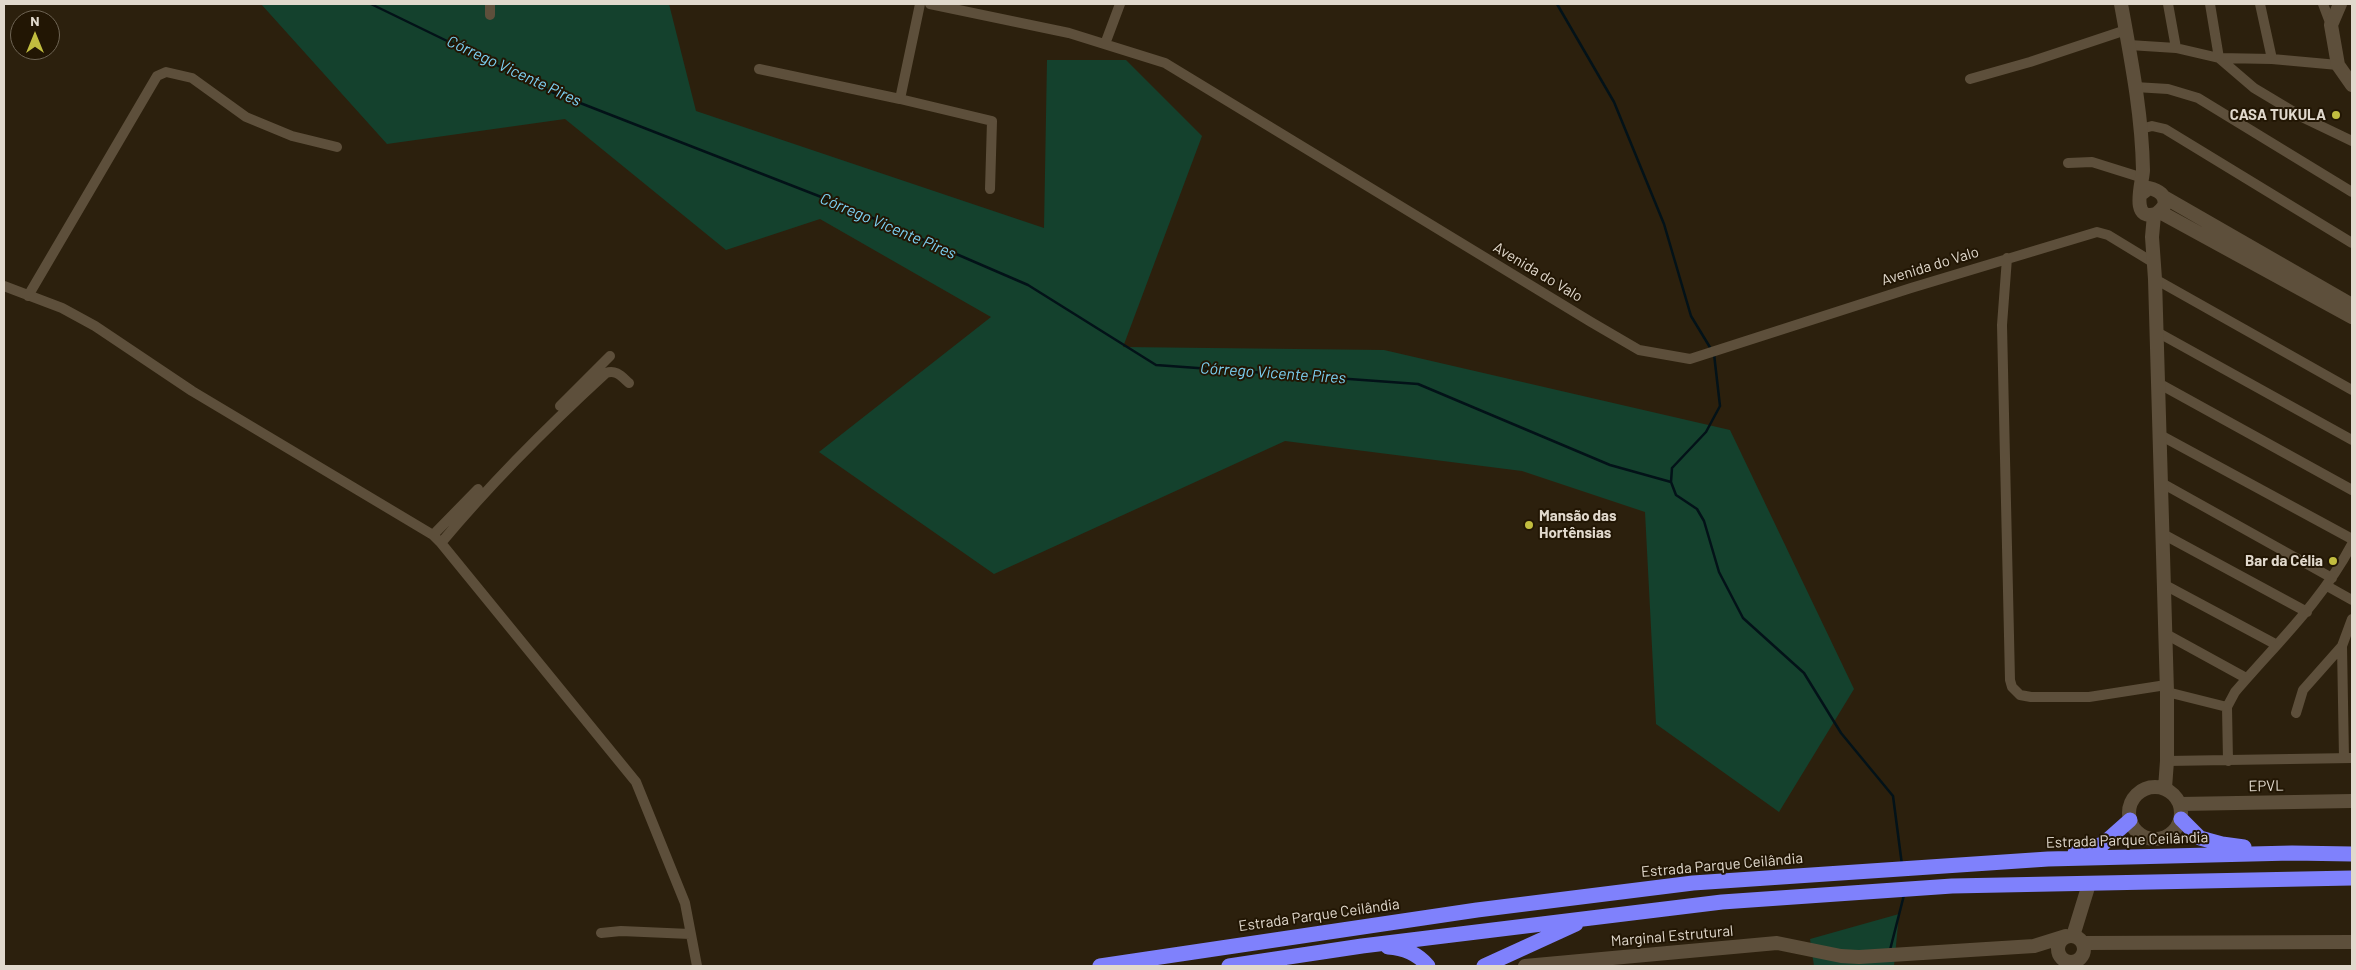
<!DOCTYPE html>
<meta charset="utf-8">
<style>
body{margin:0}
#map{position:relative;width:2356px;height:970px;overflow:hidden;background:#2c200d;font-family:Barlow,sans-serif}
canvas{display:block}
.frame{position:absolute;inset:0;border:5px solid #e1d9cd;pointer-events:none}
.north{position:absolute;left:10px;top:10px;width:50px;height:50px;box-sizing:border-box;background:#221604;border:1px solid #6e6454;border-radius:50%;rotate:0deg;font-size:14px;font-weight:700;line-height:20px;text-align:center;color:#e1d9cd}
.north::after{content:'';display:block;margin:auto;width:18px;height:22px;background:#c2bd3f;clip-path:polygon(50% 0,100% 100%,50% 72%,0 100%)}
</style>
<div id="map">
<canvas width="2356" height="970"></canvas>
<div class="frame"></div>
<div class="north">N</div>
</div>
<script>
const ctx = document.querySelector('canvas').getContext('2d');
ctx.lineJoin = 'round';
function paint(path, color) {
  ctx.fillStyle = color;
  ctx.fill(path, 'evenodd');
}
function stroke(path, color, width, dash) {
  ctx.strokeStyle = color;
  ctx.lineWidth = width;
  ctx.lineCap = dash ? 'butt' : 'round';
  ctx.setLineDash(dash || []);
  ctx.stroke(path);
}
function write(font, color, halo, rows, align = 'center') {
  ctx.font = font + ' Barlow,sans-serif';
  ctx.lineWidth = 4;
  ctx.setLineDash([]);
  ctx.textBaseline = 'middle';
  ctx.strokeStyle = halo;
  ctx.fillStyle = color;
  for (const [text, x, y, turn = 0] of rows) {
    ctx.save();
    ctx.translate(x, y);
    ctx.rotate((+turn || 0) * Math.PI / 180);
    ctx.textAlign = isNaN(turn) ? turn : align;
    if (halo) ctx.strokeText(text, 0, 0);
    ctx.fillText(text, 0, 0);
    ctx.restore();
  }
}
paint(new Path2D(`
 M 261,4 L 669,4 L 696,111 L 1044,228 L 1047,60 L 1126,60 L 1202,136 L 1123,347 L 1384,350 L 1730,430 L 1854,689 L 1779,812 L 1656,724 L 1645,512 L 1522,471 L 1285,441 L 994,574 L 819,452 L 991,317 L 820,219 L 726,250 L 565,119 L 387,144 Z
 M 1899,914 L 1894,966 L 1814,966 L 1810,939 Z`), '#14412d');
stroke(new Path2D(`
 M 371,4 L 552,92 L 852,209 L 1028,285 L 1156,365 L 1418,384 L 1610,465 L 1671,482
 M 1557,4 L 1614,102 L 1664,224 L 1691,316 L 1711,349
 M 1714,354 L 1720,406 L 1706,432 L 1672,468 L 1671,482 L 1676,495 L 1697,509 L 1704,521 L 1719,572 L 1743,618 L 1804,673 L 1841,733 L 1893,796 L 1902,865
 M 1890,950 L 1904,895`), '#031218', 2.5);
stroke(new Path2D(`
 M 930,4 L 1069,33 L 1165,63 L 1591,322 L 1639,350 L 1690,359 L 1911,288 L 2097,232 L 2108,235 L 2154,263
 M 2168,4 L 2176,48
 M 2210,4 L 2219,58 L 2254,88 L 2304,118 L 2352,141
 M 2260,4 L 2272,59
 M 2323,4 L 2331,25
 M 490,15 L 490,4
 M 1105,44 L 1120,4
 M 2129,45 L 2176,48 L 2219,58 L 2272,59 L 2338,65
 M 759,69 L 900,99 L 992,121 L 990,189
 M 1970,79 L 2030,62 L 2126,30
 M 2135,87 L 2168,89 L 2198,98 L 2352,192
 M 900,99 L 920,4
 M 2141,129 L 2152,126 L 2165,129 L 2352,243
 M 2068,163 L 2092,162 L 2143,178
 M 2007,258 L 2002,325 L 2010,680 L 2012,687 L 2020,695 L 2031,697 L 2089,697 L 2166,685
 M 2155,279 L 2352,390
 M 4,286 L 62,308 L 95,326 L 192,391 L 433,535 L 441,543 L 636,782 L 685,903 L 697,966
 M 28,296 L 157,76 L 166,72 L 192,78 L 246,117 L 292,136 L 337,147
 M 2157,332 L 2352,440
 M 2158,383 L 2352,490
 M 560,406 L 610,356
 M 2160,435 L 2352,539
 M 2160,482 L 2332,578
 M 2161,533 L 2307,612
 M 433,535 L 478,489
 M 441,543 C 492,482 547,427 606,373 C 616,369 622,377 629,383
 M 2163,584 L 2277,645
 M 2327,586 L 2352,600
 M 2164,633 L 2246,678
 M 2167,692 L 2227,707
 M 2296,713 L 2303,690 L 2342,646
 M 2344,758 L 2342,646 L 2352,619
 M 2167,761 L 2352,758
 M 2228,761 L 2227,707 L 2235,692 C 2276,644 2322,601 2352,544
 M 601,933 L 621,931 L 690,934`), '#5d4f3b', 10);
stroke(new Path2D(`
 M 2121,4 C 2131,59 2142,114 2143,170 C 2143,181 2129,222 2156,214 C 2159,212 2162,209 2164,206 C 2167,195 2158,190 2149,188 L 2140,195
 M 2340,4 L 2331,25 L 2338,65 L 2352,85
 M 2164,197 L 2352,305
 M 2160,212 L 2352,317
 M 2154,215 L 2152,237 L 2155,279 L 2167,692 L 2167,761 L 2165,788
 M2129 813a26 26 0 1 1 52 0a26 26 0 1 1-52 0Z
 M 2180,804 L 2352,801
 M2058 949a13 13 0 1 1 26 0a13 13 0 1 1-26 0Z
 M 2073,936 L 2089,884
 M 2083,943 L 2352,942
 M 1525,966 L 1777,943 L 1841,956 L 1859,957 L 2034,946 L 2066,936`), '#5d4f3b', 14);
stroke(new Path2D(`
 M 2181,819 L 2200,838 L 2222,844 L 2244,847
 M 2075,853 L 2103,844 L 2130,820
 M 1388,947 C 1404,948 1418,954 1428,966
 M 1100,966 L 1477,910 L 1693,883 L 2048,859 L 2292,853 L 2352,854
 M 1229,966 L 1362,946 L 1722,902 L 1952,886 L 2352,878
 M 1484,966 L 1576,924`), '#7f81fc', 15);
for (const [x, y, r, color] of [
 [2336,115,5,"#c2bd3f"],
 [1529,525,5,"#c2bd3f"],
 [2333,561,5,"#c2bd3f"]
]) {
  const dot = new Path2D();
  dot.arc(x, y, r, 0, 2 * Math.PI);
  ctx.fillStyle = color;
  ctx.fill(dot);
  stroke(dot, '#221604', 2);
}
write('bold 15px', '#e1d9cd', '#221604', [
 ["CASA TUKULA",2326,115],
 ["Mansão das",1539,516,"left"],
 ["Hortênsias",1539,533,"left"],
 ["Bar da Célia",2323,561]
], 'right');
write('15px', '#e1d9cd', '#221604', [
 ["Avenida do Valo",1930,266,-17],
 ["Avenida do Valo",1538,272,31],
 ["EPVL",2266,786,-1],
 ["Estrada Parque Ceilândia",2127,840,-2],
 ["Estrada Parque Ceilândia",1722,865,-5],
 ["Estrada Parque Ceilândia",1319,915,-8],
 ["Marginal Estrutural",1672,936,-5]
]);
write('italic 16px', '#7cd0f2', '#221604', [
 ["Córrego Vicente Pires",514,71,25],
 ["Córrego Vicente Pires",888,226,23],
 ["Córrego Vicente Pires",1273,373,4]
]);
</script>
